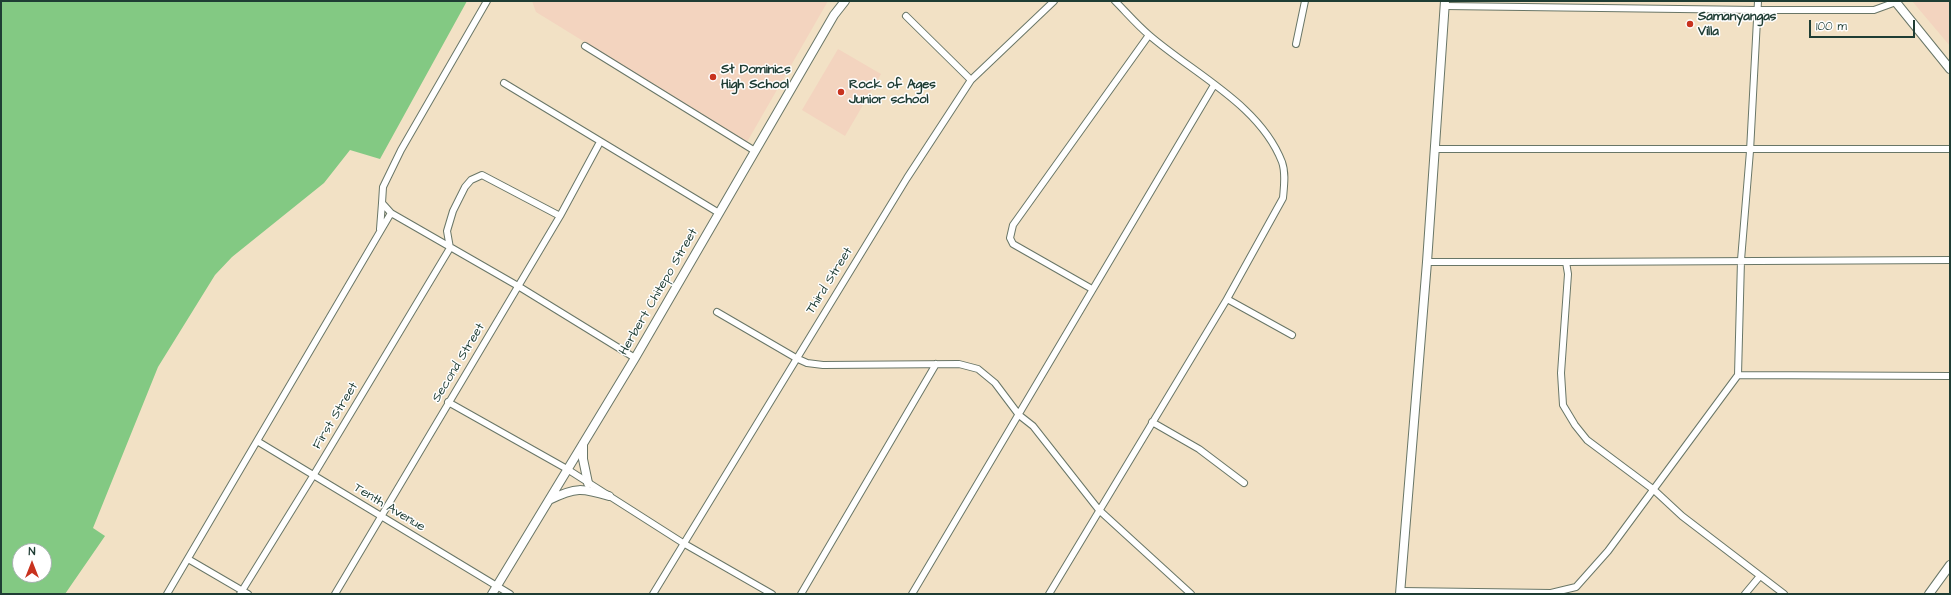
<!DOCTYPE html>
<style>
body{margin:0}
#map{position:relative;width:1951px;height:595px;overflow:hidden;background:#f2e1c5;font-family:"Architects Daughter",sans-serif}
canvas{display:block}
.frame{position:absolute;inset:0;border:2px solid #1f3d34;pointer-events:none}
.north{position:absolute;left:12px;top:543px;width:40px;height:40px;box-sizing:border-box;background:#fff;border:1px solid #a5b1ae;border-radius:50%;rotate:0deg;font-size:11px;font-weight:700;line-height:16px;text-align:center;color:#1f3d34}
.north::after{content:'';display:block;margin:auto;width:14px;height:18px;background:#c8321e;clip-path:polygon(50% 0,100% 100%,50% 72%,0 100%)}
.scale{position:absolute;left:1809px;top:20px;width:106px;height:18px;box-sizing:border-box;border:2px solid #1f3d34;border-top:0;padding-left:5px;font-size:12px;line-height:14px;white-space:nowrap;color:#1f3d34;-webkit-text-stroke:3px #fff;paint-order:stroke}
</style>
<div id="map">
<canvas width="1951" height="595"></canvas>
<div class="frame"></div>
<div class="north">N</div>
<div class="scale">100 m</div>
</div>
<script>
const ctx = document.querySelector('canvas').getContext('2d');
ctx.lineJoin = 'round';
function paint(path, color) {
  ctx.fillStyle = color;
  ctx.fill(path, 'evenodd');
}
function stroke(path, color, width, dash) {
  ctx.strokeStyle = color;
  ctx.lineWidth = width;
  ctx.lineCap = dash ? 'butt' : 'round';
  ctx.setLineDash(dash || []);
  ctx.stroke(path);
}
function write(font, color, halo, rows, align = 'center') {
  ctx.font = font + ' "Architects Daughter",sans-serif';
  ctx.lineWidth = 3;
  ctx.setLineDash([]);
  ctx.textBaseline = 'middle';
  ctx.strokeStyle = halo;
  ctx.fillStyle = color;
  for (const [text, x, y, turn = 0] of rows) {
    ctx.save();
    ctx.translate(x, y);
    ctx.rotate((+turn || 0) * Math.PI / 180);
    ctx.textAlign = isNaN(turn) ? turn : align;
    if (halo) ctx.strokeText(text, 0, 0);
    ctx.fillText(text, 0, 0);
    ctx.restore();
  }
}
paint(new Path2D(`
 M 532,1 L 828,1 L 747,142 L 536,12 Z
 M 1912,1 L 1950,1 L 1950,46 Z
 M 838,49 L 881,74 L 845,136 L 802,110 Z`), '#f3d4bf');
paint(new Path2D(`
 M 1,1 L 467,1 L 380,159 L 350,150 L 324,183 L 232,257 L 215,275 L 158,367 L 93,528 L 105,536 L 65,594 L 1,594 ZM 20,551 L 44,551 L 44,575 L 20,575 Z`), '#83c983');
const street = new Path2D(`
 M 487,1 L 401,150 L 383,187 L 382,203 L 391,213 L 518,286 L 635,358
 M 1445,6 L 1757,10 L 1874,10 L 1896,2
 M 906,16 L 971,80
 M 1296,44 L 1305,1
 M 585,46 L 755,151
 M 504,83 L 719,213
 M 1434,149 L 1950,149
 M 380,229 L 382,203
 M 1427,262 L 1566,262 L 1568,274 L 1561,373 L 1563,405 L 1575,425 L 1587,440 L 1654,490 L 1682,516 L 1784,594
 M 1566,262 L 1950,260
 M 1092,289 L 1013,244 L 1010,238 L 1013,225 L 1149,35
 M 1227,299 L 1292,335
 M 717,312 L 796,358 L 807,363 L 823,365 L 959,364 L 978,369 L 995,383 L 1019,415 L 1033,426 L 1099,510 L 1191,594
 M 1738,375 L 1741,260 L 1750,151 L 1758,1
 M 448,402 L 567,469 L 683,543 L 772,594
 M 1152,422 L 1199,449 L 1244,483
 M 257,441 L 510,594
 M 188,559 L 248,594
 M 1401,591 L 1551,593 L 1576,587 L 1608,551 L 1738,375 L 1950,376
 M 167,594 L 391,213
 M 240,594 L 313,476 L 450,248 L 447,231 L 453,211 L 465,187 L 471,180 L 482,175 L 560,216
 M 335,594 L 560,216 L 600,142
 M 653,594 L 907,178 L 971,80 L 1054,1
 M 801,594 L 936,364
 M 912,594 L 1214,85
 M 1049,594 L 1227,299 L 1283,198 C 1284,186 1286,173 1282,162 C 1260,105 1194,74 1149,35 C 1137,25 1126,12 1115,1
 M 1745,594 L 1760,576`);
const secondary = new Path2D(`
 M 1895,1 L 1950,69
 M 583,444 L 583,459 L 588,483
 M 549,500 C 576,487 582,488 609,496
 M 492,594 L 635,358 L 834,15 L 845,1
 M 1400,594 L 1427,262 L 1445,1
 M 1929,594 L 1950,565`);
stroke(street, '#697667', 8);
stroke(secondary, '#697667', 10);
stroke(street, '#fff', 6);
stroke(secondary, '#fff', 8);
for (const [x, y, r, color] of [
 [1690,24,4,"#c8321e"],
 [713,77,4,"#c8321e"],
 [841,92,4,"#c8321e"]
]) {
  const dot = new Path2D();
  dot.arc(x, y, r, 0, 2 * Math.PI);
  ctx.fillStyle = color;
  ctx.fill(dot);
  stroke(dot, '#fff', 1.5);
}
write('bold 13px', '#1f3d34', '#fff', [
 ["Samanyangas",1698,17],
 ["Villa",1698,32],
 ["St Dominics",721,70],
 ["High School",721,85],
 ["Rock of Ages",849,85],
 ["Junior school",849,100]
], 'left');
write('13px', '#1f3d34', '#fff', [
 ["Third Street",830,281,-58],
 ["Herbert Chitepo Street",659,292,-60],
 ["Second Street",459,363,-59],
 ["First Street",336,416,-59],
 ["Tenth Avenue",389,508,31]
]);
</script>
